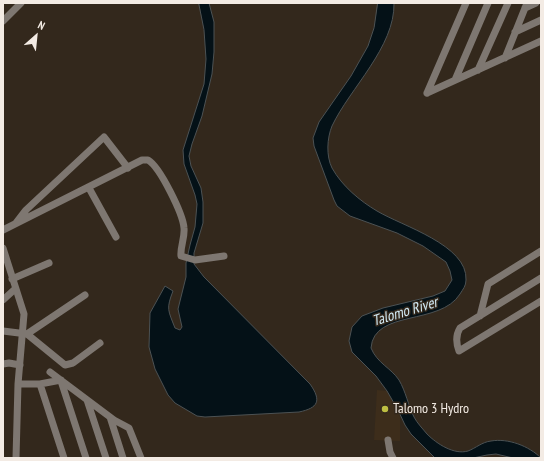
<!DOCTYPE html>
<style>
body{margin:0}
#map{position:relative;width:544px;height:461px;overflow:hidden;background:#33281c;font-family:"PT Sans Narrow",sans-serif}
canvas{display:block}
.frame{position:absolute;inset:0;border:4px solid #f3ebe4;pointer-events:none}
.north{position:absolute;left:16px;top:16px;width:40px;height:40px;-webkit-text-stroke:3px #33281c;paint-order:stroke;rotate:27deg;font-size:11px;font-weight:700;line-height:16px;text-align:center;color:#f3ebe4}
.north::after{content:'';display:block;margin:auto;width:14px;height:18px;background:#f3ebe4;clip-path:polygon(50% 0,100% 100%,50% 72%,0 100%)}
</style>
<div id="map">
<canvas width="544" height="461"></canvas>
<div class="frame"></div>
<div class="north">N</div>
</div>
<script>
const ctx = document.querySelector('canvas').getContext('2d');
ctx.lineJoin = 'round';
function paint(path, color) {
  ctx.fillStyle = color;
  ctx.fill(path, 'evenodd');
}
function stroke(path, color, width, dash) {
  ctx.strokeStyle = color;
  ctx.lineWidth = width;
  ctx.lineCap = dash ? 'butt' : 'round';
  ctx.setLineDash(dash || []);
  ctx.stroke(path);
}
function write(font, color, halo, rows, align = 'center') {
  ctx.font = font + ' "PT Sans Narrow",sans-serif';
  ctx.lineWidth = 3;
  ctx.setLineDash([]);
  ctx.textBaseline = 'middle';
  ctx.strokeStyle = halo;
  ctx.fillStyle = color;
  for (const [text, x, y, turn = 0] of rows) {
    ctx.save();
    ctx.translate(x, y);
    ctx.rotate((+turn || 0) * Math.PI / 180);
    ctx.textAlign = isNaN(turn) ? turn : align;
    if (halo) ctx.strokeText(text, 0, 0);
    ctx.fillText(text, 0, 0);
    ctx.restore();
  }
}
paint(new Path2D(`
 M 377,390 L 387,391 L 398,410 L 400,417 L 400,441 L 374,440 Z`), '#3d2d1b');
const water = new Path2D(`
 M 199,3 L 209,3 L 214,22 L 214,52 L 212,74 L 202,116 L 192,144 L 189,156 L 191,166 L 201,188 L 203,202 L 203,223 L 194,253 L 194,264 L 204,277 L 310,384 C 322,401 318,408 299,412 L 205,417 L 197,416 L 175,403 L 168,395 L 155,369 L 149,347 L 150,313 L 165,286 L 173,291 C 166,309 168,310 175,328 L 180,330 L 182,327 L 178,309 L 186,277 L 186,263 L 190,245 L 195,227 L 197,204 L 195,195 L 184,164 L 183,150 L 204,84 L 206,59 L 204,30 Z
 M 378,3 L 394,3 C 395,47 350,88 332,126 C 327,138 326,156 332,168 C 342,186 360,201 377,211 C 402,226 468,245 466,280 C 466,286 463,289 460,294 C 440,326 374,309 371,348 C 377,363 391,368 399,380 C 406,392 408,405 414,417 C 417,423 423,429 427,434 C 437,444 454,455 468,451 C 476,448 482,442 491,441 C 508,438 529,446 541,458 L 513,458 L 496,454 L 487,455 L 473,458 L 435,458 L 411,434 L 405,425 L 398,410 L 387,391 L 376,376 L 352,352 L 349,341 L 352,327 L 362,316 L 383,308 L 433,296 L 445,291 L 452,280 L 450,271 L 446,262 L 423,246 L 397,233 L 350,216 L 337,206 L 334,200 L 314,146 L 313,138 L 319,122 L 351,76 L 368,46 L 374,28 Z`);
paint(water, '#041117');
stroke(water, '#4c5254', 1);
stroke(new Path2D(`
 M 525,8 L 536,3
 M 3,21 L 21,3
 M 515,32 L 541,20
 M 505,58 L 527,3
 M 478,70 L 508,3
 M 455,80 L 488,3
 M 427,93 L 541,41
 M 427,93 L 466,3
 M 89,188 L 116,237
 M 16,223 L 26,210 L 104,137 L 128,168
 M 3,230 L 142,160 L 148,160 C 160,167 183,214 184,228 C 185,238 180,247 181,256 L 195,260 L 224,256
 M 3,248 L 24,314 L 18,384 L 16,458
 M 541,278 L 460,328 C 455,336 456,343 459,351 L 541,301
 M 12,279 L 49,263
 M 3,300 L 15,289
 M 480,316 L 488,284 L 541,251
 M 3,331 L 27,334 L 65,365 L 73,363 L 100,343
 M 27,334 L 85,295
 M 3,364 L 9,363 L 20,365
 M 50,372 L 114,420 L 129,428 L 141,458
 M 61,381 L 86,458
 M 18,384 L 40,384 L 61,380
 M 40,384 L 64,458
 M 87,400 L 106,458
 M 110,417 L 123,458
 M 388,440 L 390,452 L 393,458`), '#7e7771', 7);
for (const [x, y, r, color] of [
 [385,409,4,"#bebe42"]
]) {
  const dot = new Path2D();
  dot.arc(x, y, r, 0, 2 * Math.PI);
  ctx.fillStyle = color;
  ctx.fill(dot);
  stroke(dot, '#33281c', 1.5);
}
write('14px', '#f3ebe4', '#33281c', [
 ["Talomo 3 Hydro",393,409]
], 'left');
write('italic 15px', '#d1e9f4', '#33281c', [
 ["Talomo River",405,312,-17]
]);
</script>
